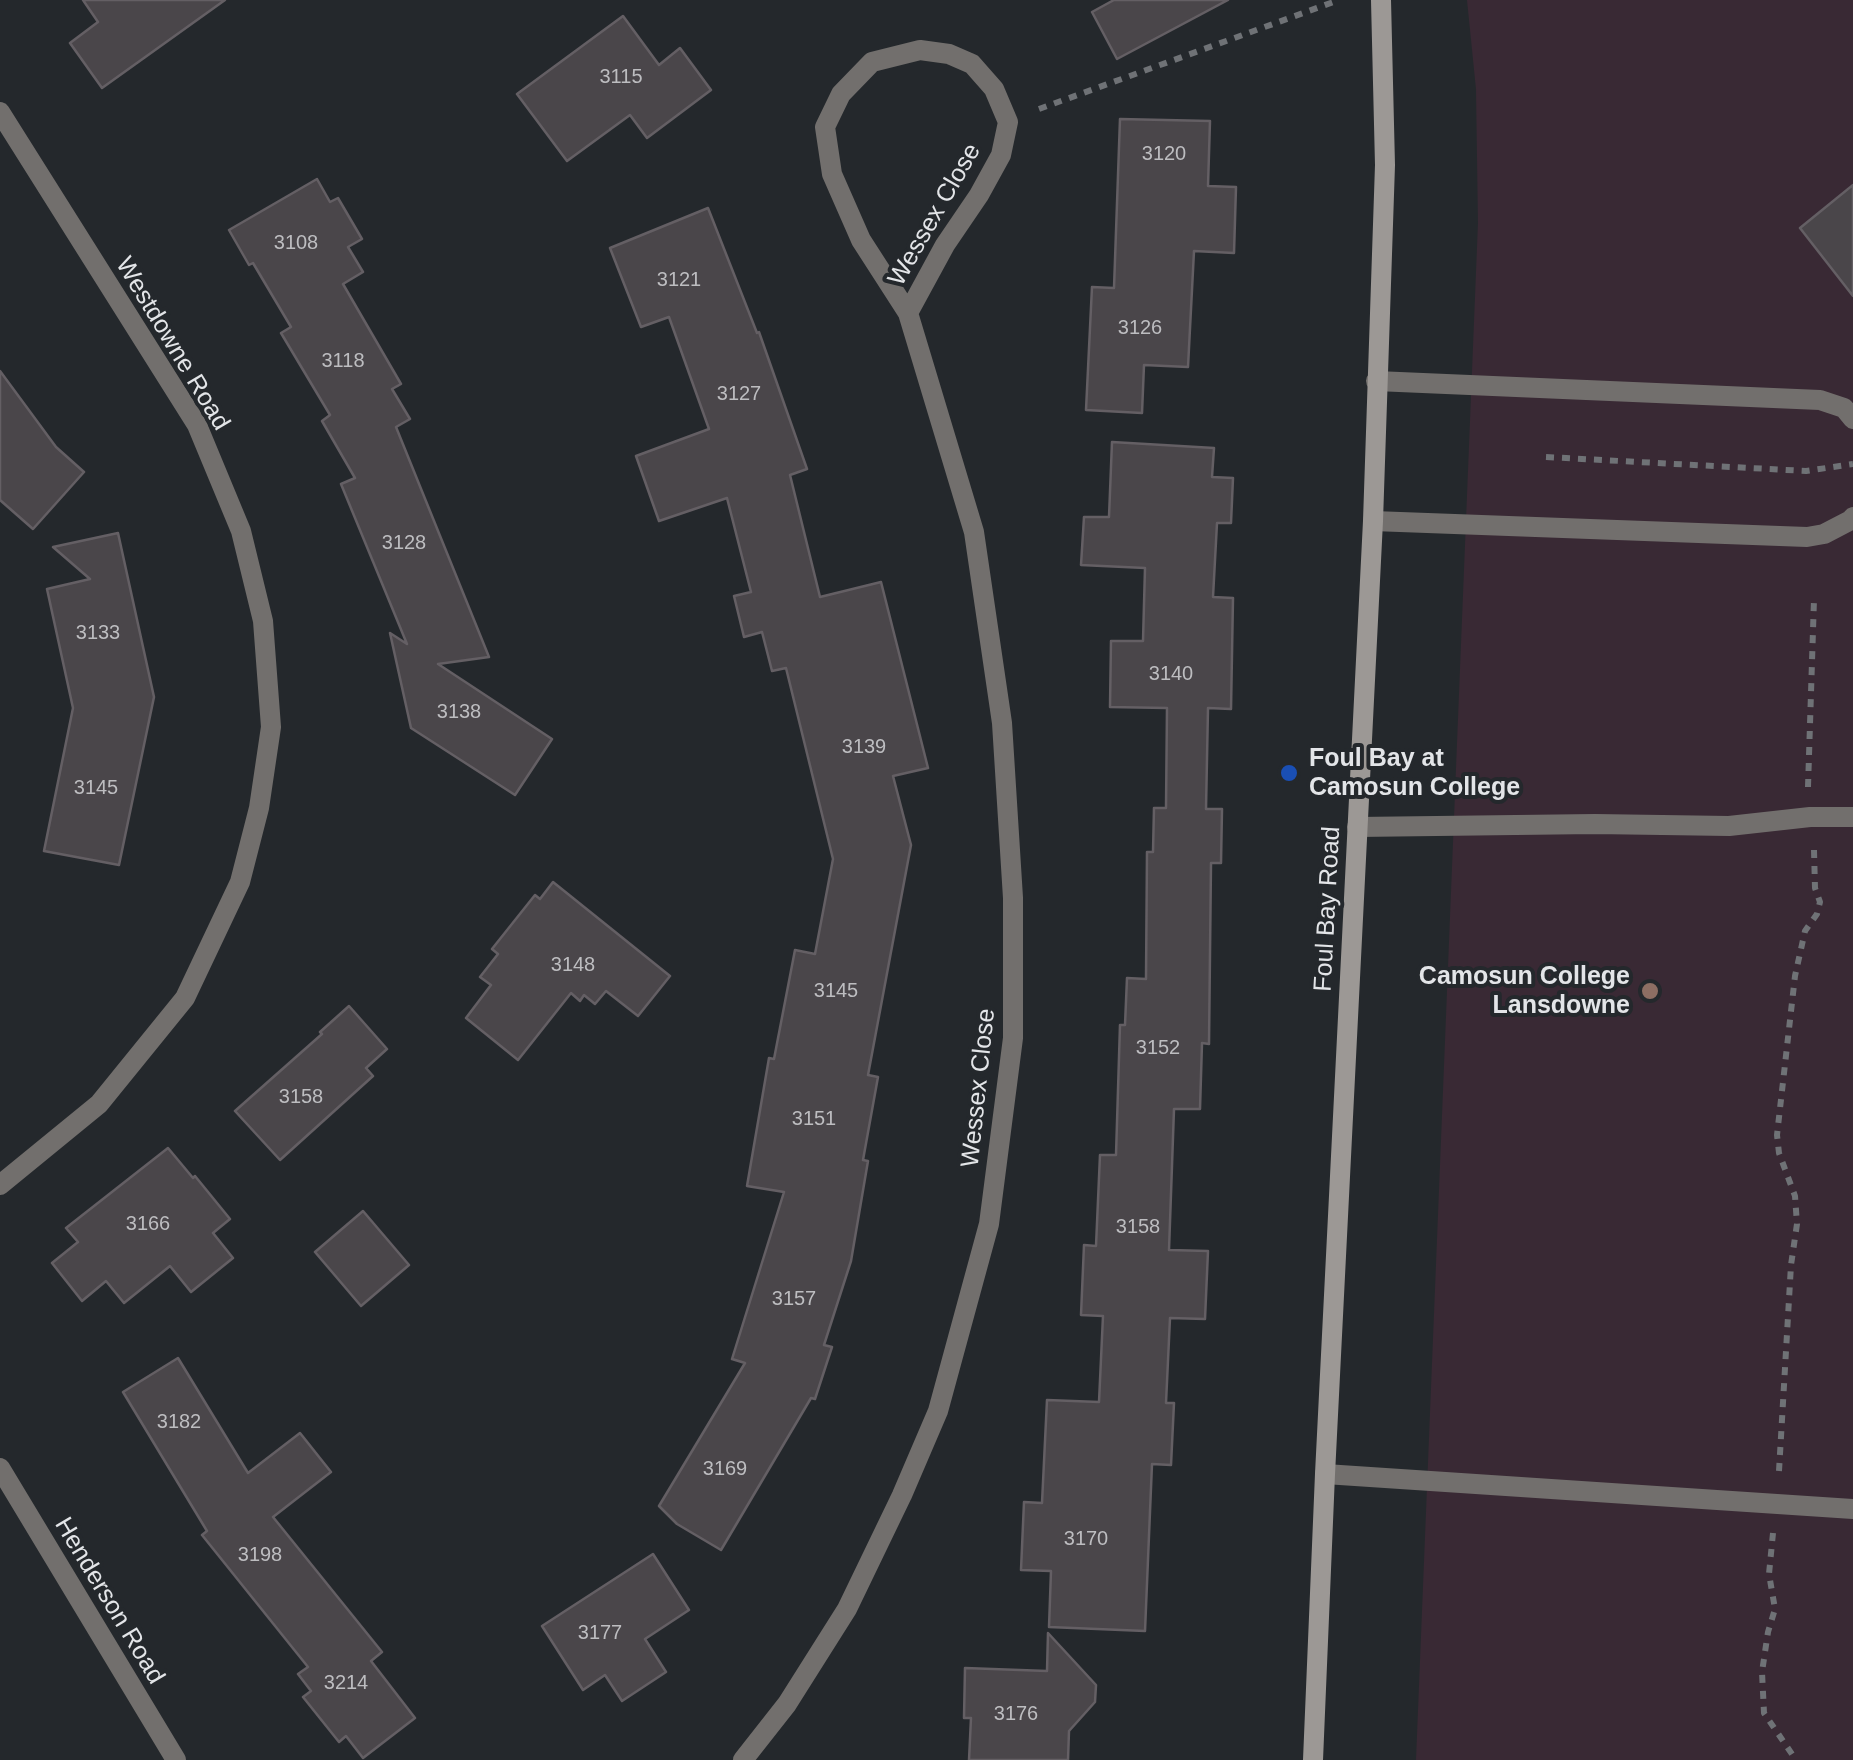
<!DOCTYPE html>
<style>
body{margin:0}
canvas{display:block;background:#24282c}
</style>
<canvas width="1853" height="1760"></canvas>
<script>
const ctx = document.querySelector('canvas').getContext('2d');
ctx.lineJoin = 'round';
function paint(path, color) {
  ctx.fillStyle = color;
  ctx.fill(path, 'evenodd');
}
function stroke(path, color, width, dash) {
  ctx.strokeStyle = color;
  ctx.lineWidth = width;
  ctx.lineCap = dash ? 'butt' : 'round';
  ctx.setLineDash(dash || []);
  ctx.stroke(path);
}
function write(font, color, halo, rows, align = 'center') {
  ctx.font = font + ' Arial,sans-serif';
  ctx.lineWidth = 8;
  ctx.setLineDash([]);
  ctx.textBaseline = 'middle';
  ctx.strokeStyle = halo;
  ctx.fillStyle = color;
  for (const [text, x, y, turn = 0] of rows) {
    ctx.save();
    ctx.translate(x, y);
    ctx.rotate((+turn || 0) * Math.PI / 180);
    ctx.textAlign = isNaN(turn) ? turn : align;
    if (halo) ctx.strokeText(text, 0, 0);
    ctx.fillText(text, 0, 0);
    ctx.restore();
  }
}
paint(new Path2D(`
 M 1467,0 L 1853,0 L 1853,1760 L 1416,1760 L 1478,223 L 1476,89 Z`), '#392934');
const building = new Path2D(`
 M 83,0 L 225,0 L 102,88 L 70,43 L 98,22 Z
 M 1114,0 L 1228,0 L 1117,59 L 1092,12 Z
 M 623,16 L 659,65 L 680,48 L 711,90 L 647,138 L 630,115 L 567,161 L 517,94 Z
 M 1120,119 L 1210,121 L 1208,186 L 1236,187 L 1234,253 L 1194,251 L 1188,367 L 1144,365 L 1142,413 L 1086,410 L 1092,287 L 1114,288 Z
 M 317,179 L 330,202 L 338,198 L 362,239 L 348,247 L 363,272 L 343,284 L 401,384 L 392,389 L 410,419 L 396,427 L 489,657 L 438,664 L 552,739 L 515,795 L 411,728 L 390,633 L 407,644 L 341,484 L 355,478 L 322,421 L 330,415 L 281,333 L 291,327 L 253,263 L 249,265 L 229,230 Z
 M 1853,185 L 1853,296 L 1800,228 Z
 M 708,208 L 757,333 L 759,332 L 807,469 L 790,475 L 820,597 L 881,582 L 928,768 L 893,776 L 911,845 L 868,1075 L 878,1077 L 863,1160 L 868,1161 L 851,1261 L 824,1345 L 832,1347 L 815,1399 L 811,1398 L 721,1550 L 677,1524 L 659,1506 L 745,1363 L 732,1359 L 784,1192 L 747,1186 L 769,1058 L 774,1059 L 795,950 L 815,954 L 833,859 L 786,668 L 772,671 L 762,632 L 744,637 L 734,596 L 751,592 L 727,498 L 659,521 L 636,456 L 709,429 L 669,317 L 641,327 L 610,248 Z
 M 0,371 L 56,447 L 84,472 L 33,529 L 0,500 Z
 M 1112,442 L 1214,448 L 1212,477 L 1233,478 L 1231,523 L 1217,523 L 1213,597 L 1233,598 L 1231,709 L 1208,708 L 1206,809 L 1222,809 L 1221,863 L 1211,863 L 1209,1044 L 1202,1043 L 1200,1109 L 1174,1109 L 1169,1250 L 1208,1251 L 1205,1319 L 1170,1318 L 1166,1403 L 1174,1403 L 1171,1465 L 1152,1464 L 1145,1631 L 1049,1627 L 1051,1571 L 1021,1570 L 1024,1502 L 1042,1503 L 1047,1400 L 1099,1402 L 1103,1316 L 1081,1315 L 1084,1245 L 1096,1246 L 1100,1155 L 1116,1155 L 1120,1025 L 1125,1025 L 1127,978 L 1146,979 L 1147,852 L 1153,852 L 1154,808 L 1166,808 L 1167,708 L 1110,707 L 1111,641 L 1143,641 L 1145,568 L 1081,565 L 1084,517 L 1109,517 Z
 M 118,533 L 154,697 L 119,865 L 44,851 L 73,708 L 47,589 L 90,579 L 53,547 Z
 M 553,882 L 670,976 L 638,1016 L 606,991 L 595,1004 L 584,995 L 580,1001 L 571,993 L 518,1060 L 466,1018 L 491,985 L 480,977 L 498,954 L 492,949 L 535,895 L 540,899 Z
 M 349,1006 L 387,1049 L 366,1068 L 373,1076 L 280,1160 L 235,1111 L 322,1034 L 320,1032 Z
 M 168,1148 L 193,1178 L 195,1176 L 230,1219 L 213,1233 L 233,1258 L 191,1292 L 170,1266 L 124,1303 L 106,1281 L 82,1301 L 52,1263 L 78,1242 L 66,1228 Z
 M 363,1211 L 409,1265 L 361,1306 L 315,1252 Z
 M 178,1358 L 248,1473 L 300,1433 L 331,1472 L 273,1517 L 382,1652 L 371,1661 L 415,1718 L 363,1758 L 346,1736 L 339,1742 L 303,1697 L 311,1691 L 298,1674 L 308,1667 L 202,1535 L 207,1531 L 123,1392 Z
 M 653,1554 L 689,1610 L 645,1639 L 666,1672 L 622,1701 L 605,1675 L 583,1690 L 542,1626 Z
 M 1048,1633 L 1096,1685 L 1095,1702 L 1069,1731 L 1068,1760 L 969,1760 L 971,1718 L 964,1718 L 965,1668 L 1047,1671 Z`);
paint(building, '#4a464a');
stroke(building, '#645f64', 2.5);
stroke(new Path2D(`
 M 1039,109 L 1339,0
 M 1546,457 L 1806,471 L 1853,464
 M 1808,787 L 1814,599
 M 1779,1471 L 1791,1265 L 1797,1224 L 1795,1196 L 1779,1153 L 1777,1135 L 1795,976 L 1805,931 L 1817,914 L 1820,902 L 1815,888 L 1814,850
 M 1773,1533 L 1769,1574 L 1775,1609 L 1768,1632 L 1762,1672 L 1764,1713 L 1796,1760`), '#6f7276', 6, [8, 8]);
stroke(new Path2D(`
 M 1376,381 L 1820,400 L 1844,408 L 1853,419
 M 1373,521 L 1807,537 L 1824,534 L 1851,520 L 1853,517
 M 1357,827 L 1595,824 L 1729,826 L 1810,817 L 1853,817
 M 1325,1474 L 1853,1509`), '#726f6d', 20);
stroke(new Path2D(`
 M 0,112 L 197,425 L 241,531 L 263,621 L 271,727 L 259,808 L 240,882 L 185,998 L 99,1104 L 0,1185
 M 0,1468 L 176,1760
 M 743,1760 L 787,1704 L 847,1609 L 902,1495 L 938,1411 L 989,1224 L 1013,1038 L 1013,898 L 1002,723 L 974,532 L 908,313 L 861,240 L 832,174 L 825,127 L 841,94 L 872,62 L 920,50 L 949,54 L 972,64 L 994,89 L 1008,122 L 1001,155 L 979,195 L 945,245 L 908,313`), '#726f6d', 20);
stroke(new Path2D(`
 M 1313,1760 L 1325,1474 L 1373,521 L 1385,165 L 1381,0`), '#9c9895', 20);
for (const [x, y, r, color] of [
 [1289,773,10,"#1a4fb4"],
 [1650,991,10,"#8d6e63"]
]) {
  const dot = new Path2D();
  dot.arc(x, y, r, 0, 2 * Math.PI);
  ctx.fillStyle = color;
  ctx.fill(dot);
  stroke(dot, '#24282c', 4);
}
write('20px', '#bdbdc0', null, [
 ["3115",621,77],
 ["3120",1164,154],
 ["3108",296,243],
 ["3121",679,280],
 ["3126",1140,328],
 ["3118",343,361],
 ["3127",739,394],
 ["3128",404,543],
 ["3133",98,633],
 ["3140",1171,674],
 ["3138",459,712],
 ["3139",864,747],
 ["3145",96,788],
 ["3148",573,965],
 ["3145",836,991],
 ["3152",1158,1048],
 ["3158",301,1097],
 ["3151",814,1119],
 ["3166",148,1224],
 ["3158",1138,1227],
 ["3157",794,1299],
 ["3182",179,1422],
 ["3169",725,1469],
 ["3170",1086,1539],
 ["3198",260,1555],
 ["3177",600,1633],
 ["3214",346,1683],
 ["3176",1016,1714]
]);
write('25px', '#e3e5e8', '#24282c', [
 ["Wessex Close",935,215,-60],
 ["Westdowne Road",172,344,59],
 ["Foul Bay Road",1328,909,-87],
 ["Wessex Close",979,1088,-84],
 ["Henderson Road",109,1601,59]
]);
write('bold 25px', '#e3e5e8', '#24282c', [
 ["Foul Bay at",1309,759],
 ["Camosun College",1309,788],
 ["Camosun College",1630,977,"right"],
 ["Lansdowne",1630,1006,"right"]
], 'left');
</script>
